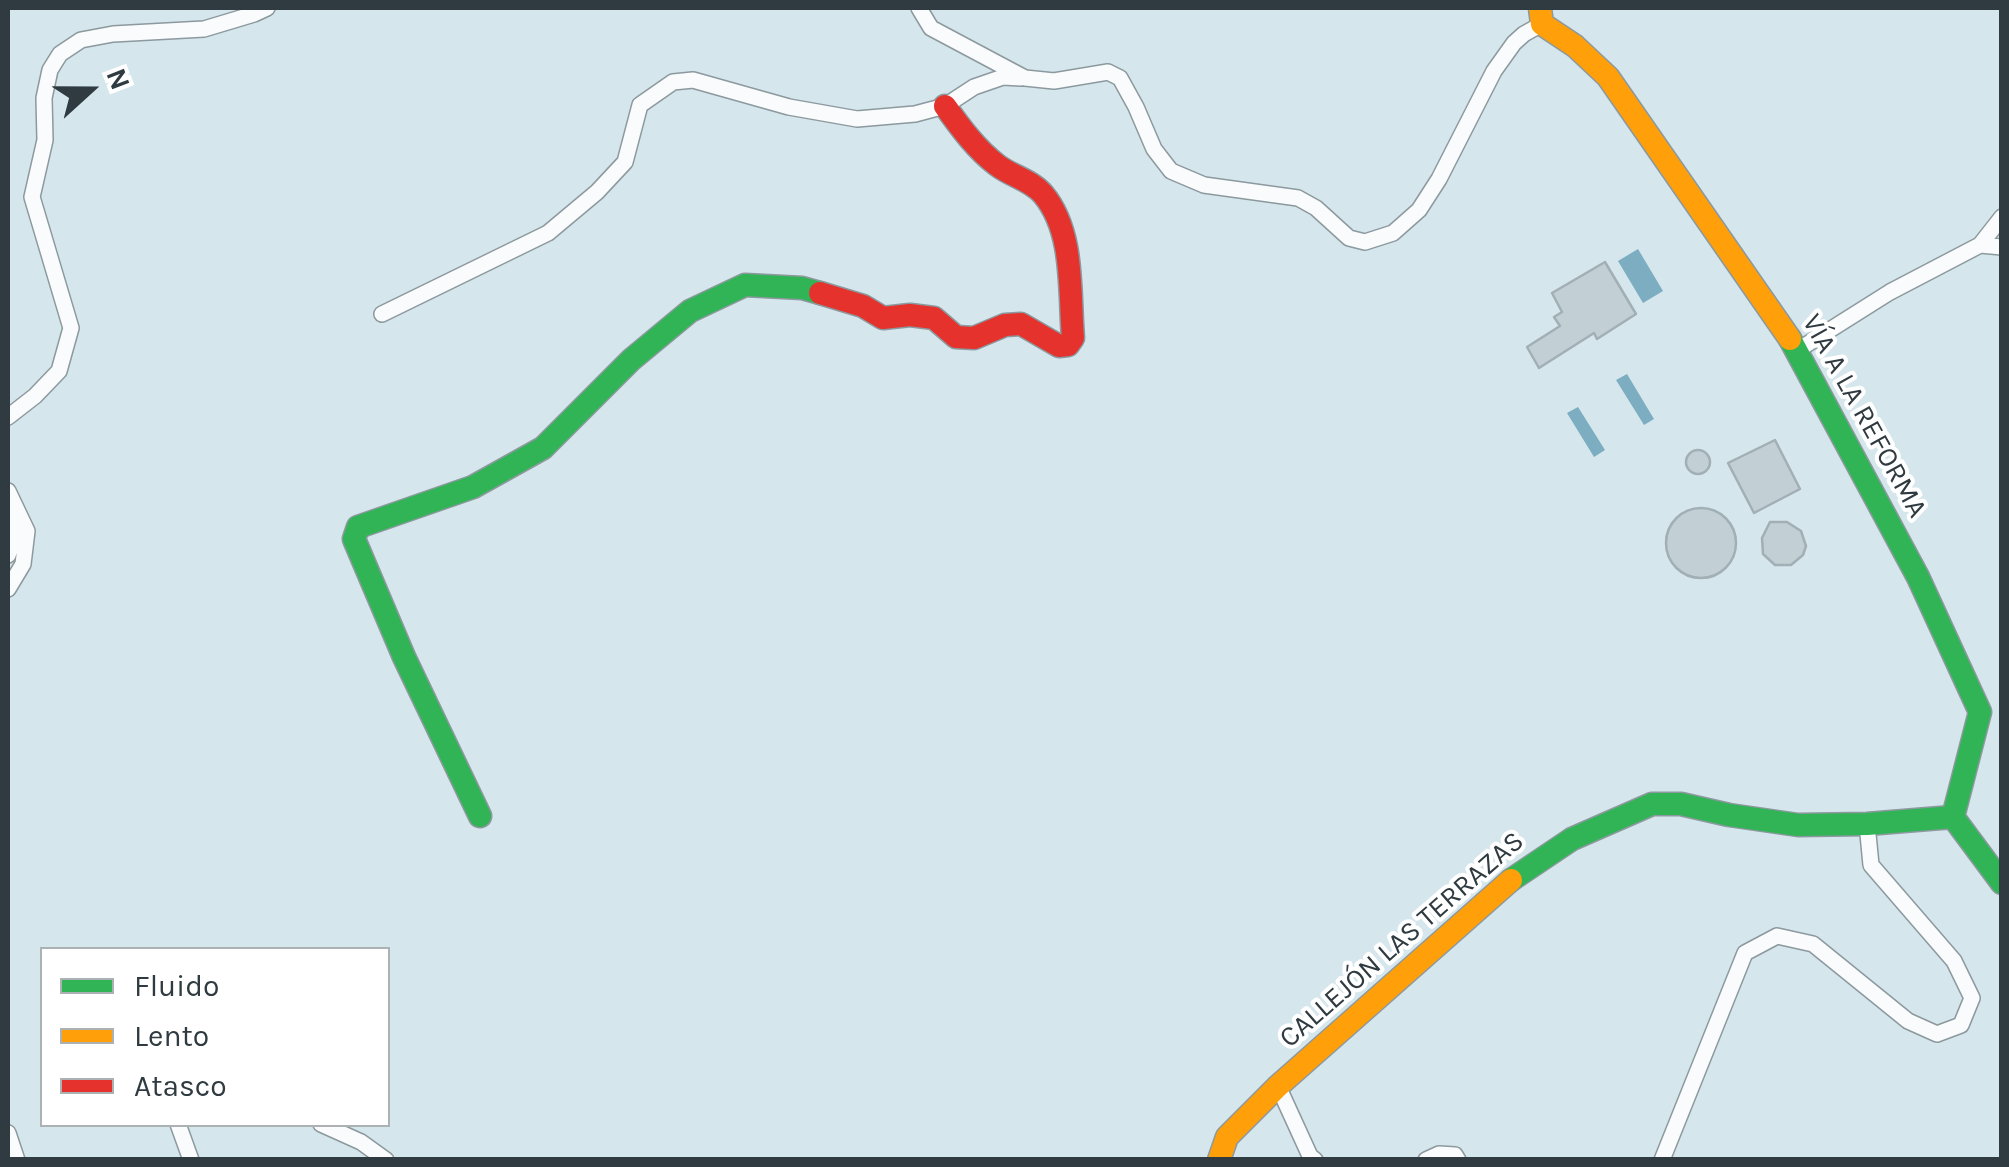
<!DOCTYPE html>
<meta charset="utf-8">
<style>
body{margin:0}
#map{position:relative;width:2009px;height:1167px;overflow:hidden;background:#d5e6ed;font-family:Karla,sans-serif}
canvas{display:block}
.frame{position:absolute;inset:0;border:10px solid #2f3b40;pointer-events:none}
.legend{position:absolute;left:40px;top:947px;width:350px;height:180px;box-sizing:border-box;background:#fff;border:2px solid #acb1b3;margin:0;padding:12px 18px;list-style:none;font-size:30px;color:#2f3b40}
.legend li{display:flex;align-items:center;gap:20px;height:50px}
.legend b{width:50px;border:2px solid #acb1b3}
.north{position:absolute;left:40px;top:40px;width:100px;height:100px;-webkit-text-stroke:8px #fff;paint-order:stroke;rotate:69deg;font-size:28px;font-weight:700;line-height:40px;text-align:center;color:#2f3b40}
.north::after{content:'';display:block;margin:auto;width:35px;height:45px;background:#2f3b40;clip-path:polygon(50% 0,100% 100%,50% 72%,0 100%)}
</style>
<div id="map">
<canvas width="2009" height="1167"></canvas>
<div class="frame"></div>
<ul class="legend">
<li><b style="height:12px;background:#30b455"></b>Fluido</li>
<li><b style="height:12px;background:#ff9f0a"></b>Lento</li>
<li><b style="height:12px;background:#e5322d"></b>Atasco</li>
</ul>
<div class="north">N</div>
</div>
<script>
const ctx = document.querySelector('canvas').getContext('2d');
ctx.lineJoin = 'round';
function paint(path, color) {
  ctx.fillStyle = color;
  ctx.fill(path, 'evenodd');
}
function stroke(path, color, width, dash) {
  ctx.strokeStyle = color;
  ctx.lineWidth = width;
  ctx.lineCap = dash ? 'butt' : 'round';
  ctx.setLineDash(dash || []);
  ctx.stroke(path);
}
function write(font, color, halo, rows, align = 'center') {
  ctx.font = font + ' Karla,sans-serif';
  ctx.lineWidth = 8;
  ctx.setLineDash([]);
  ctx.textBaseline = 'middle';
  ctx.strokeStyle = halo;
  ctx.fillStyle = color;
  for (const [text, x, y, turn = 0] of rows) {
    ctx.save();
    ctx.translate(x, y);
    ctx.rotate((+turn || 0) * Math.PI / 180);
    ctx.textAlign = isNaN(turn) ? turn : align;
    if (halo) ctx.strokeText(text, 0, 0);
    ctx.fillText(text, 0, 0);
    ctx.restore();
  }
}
paint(new Path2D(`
 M 1638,249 L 1663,291 L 1643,303 L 1618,261 Z
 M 1627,374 L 1654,419 L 1644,425 L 1616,380 Z
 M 1578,407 L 1605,450 L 1594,457 L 1567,413 Z`), '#7cadc0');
const building = new Path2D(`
 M 1605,262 L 1636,314 L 1597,339 L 1594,333 L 1539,368 L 1527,347 L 1560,326 L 1554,317 L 1562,312 L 1552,293 Z
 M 1775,440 L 1800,489 L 1754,513 L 1728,463 Z
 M1686 462a12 12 0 1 1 24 0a12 12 0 1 1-24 0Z
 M1666 543a35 35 0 1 1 70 0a35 35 0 1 1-70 0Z
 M 1770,522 L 1787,522 L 1801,531 L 1806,546 L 1803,555 L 1791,565 L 1775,565 L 1763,554 L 1762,538 Z`);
paint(building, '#c2cfd5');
stroke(building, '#a2afb4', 2.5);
const street = new Path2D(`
 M 919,8 L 931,28 L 1025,78 L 1054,81 L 1108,72 L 1120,78 L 1136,107 L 1154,149 L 1171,171 L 1204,185 L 1298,198 L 1316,208 L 1349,238 L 1365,242 L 1393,233 L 1419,210 L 1439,179 L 1494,71 L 1514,43 L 1524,34 L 1542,24
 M 1980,245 L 2002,247
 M 382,314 L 548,233 L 597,192 L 625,162 L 640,105 L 673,82 L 693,80 L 789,107 L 857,119 L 915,114 L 945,106 L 974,87 L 1003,77 L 1021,78
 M 1798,350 L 1890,292 L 1980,245 L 2002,217
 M 8,417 L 35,396 L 59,371 L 71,328 L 32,197 L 45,140 L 44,98 L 50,70 L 60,54 L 81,40 L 113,34 L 204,29 L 254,14 L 267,8
 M 8,491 L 27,531 L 23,564 L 8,589
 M 8,555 L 14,539 L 14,509
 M 1278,1086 L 1310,1156 L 1315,1160
 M 178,1124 L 191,1160
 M 321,1124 L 361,1142 L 386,1160
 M 8,1133 L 17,1160
 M 1426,1160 L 1439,1154 L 1455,1155 L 1458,1160
 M 1662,1160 L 1745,953 L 1777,936 L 1813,944 L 1908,1021 L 1937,1034 L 1961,1025 L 1972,998 L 1954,961 L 1871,865 L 1867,824`);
const fast = new Path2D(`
 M 1790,339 L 1918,577 L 1980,712 L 1953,817 L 2002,883
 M 480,816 L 404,657 L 354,539 L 358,527 L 473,487 L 543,448 L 631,360 L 690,311 L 745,285 L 802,288 L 820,293
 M 1511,880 L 1572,839 L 1652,804 L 1681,804 L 1729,815 L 1798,825 L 1867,824 L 1953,817`);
const slow = new Path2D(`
 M 1540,8 L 1542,24 L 1575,46 L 1608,77 L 1790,339
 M 1219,1160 L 1227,1137 L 1278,1086 L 1511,880`);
const jam = new Path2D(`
 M 820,293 L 863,306 L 883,318 L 910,315 L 934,318 L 956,337 L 974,338 L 1005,325 L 1021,324 L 1059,346 L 1068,345 L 1073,338 C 1069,292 1075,232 1043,194 C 1031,180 1011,176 997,165 C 976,149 960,127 945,106`);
stroke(street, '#8c999e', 18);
stroke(fast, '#8c999e', 25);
stroke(slow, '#8c999e', 25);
stroke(jam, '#8c999e', 25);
stroke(street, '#f9fbfc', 15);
stroke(fast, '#30b455', 22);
stroke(slow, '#ff9f0a', 22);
stroke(jam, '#e5322d', 22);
write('28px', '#2f3b40', '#fff', [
 ["VÍA A LA REFORMA",1864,416,61],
 ["CALLEJÓN LAS TERRAZAS",1402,940,-41]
]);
</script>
